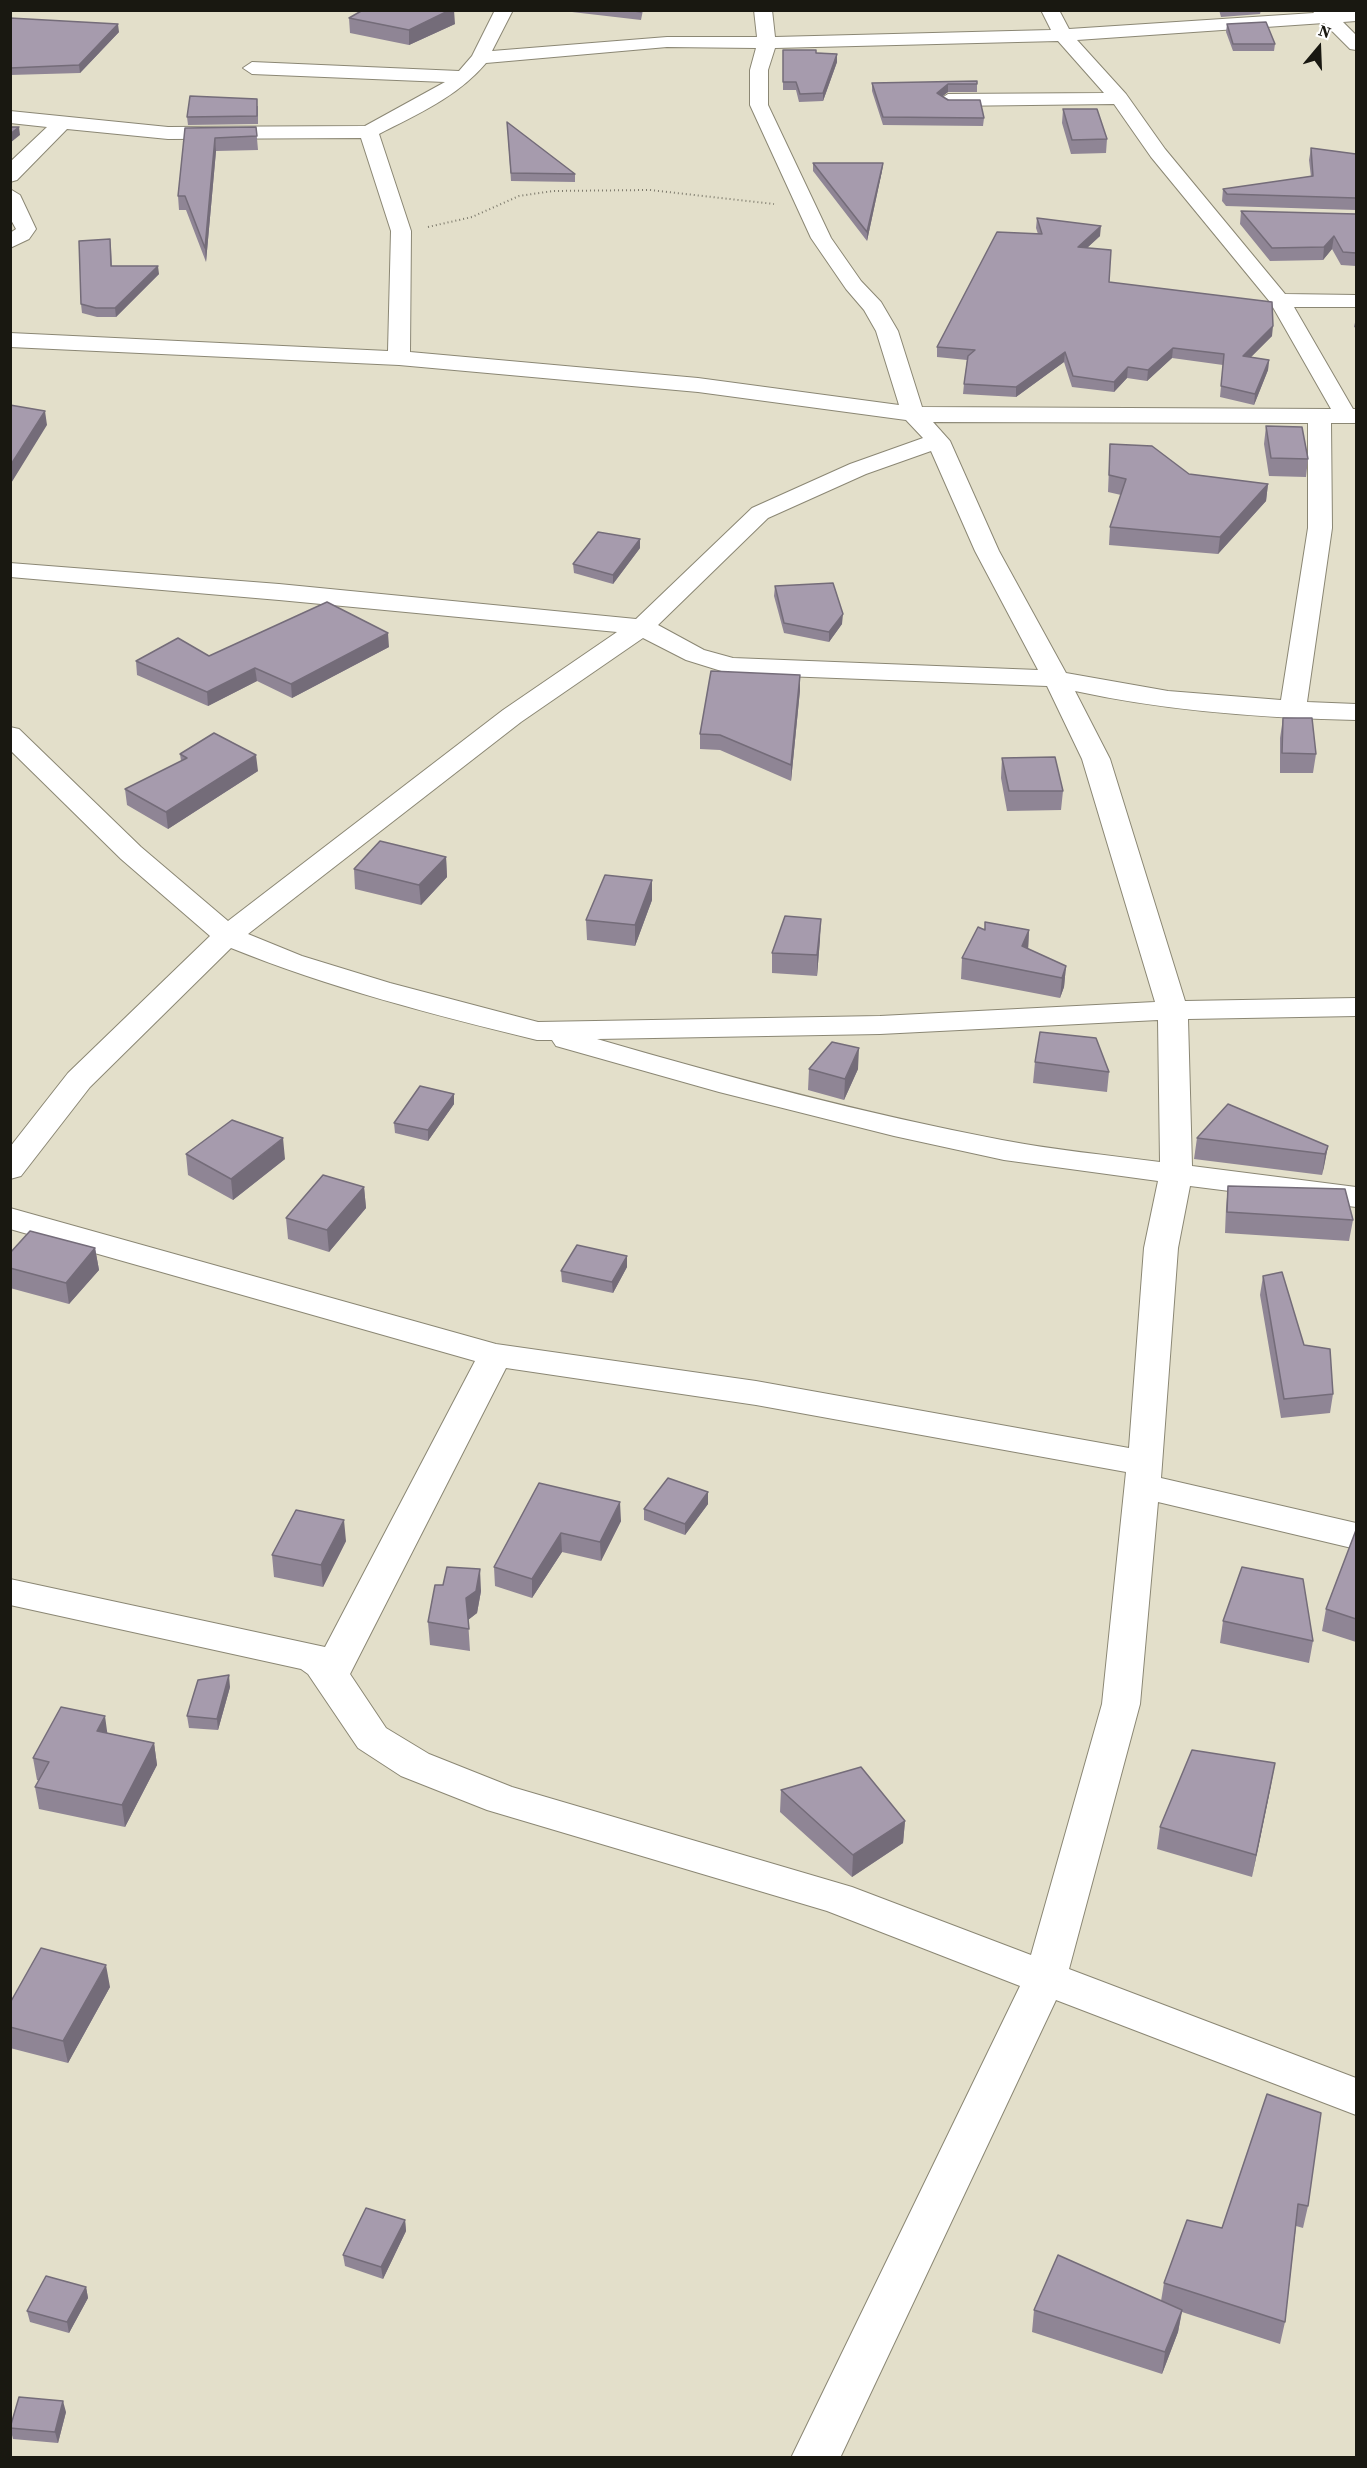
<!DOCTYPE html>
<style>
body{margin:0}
#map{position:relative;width:1367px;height:2468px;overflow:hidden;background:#e3dfca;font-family:"Source Serif 4",serif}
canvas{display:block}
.frame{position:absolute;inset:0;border:12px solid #191811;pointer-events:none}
.north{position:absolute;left:1289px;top:18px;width:60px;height:60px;-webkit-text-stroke:4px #fff;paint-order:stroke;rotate:19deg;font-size:16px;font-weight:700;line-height:24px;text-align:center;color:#191811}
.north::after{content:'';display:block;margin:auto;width:21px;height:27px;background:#191811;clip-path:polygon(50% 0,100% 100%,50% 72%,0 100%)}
</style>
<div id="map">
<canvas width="1367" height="2468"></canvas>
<div class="frame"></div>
<div class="north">N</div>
</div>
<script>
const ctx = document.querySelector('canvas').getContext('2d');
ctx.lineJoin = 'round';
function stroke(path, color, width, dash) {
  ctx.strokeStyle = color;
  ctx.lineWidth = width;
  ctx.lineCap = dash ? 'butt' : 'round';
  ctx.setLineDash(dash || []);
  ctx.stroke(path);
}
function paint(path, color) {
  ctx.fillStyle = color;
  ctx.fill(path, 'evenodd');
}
const minor = new Path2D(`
 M 495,10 L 513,10 L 492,51 L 667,37 L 757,37 L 754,10 L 772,10 L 775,37 L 1051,30 L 1041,10 L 1059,10 L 1069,29 L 1314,13 L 1312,10 L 1356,11 L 1356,21 L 1343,22 L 1356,35 L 1356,50 L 1350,49 L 1324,23 L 1077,40 L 1126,94 L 1165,149 L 1285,294 L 1356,295 L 1356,307 L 1294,307 L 1353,409 L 1356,409 L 1356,423 L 1331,423 L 1332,528 L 1307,702 L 1356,704 L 1356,720 C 1263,718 1167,711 1075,691 L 1110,759 L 1185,1001 L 1356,998 L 1356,1016 L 1188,1019 L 1192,1166 L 1356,1187 L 1356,1207 L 1190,1186 L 1178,1248 L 1161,1478 L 1356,1523 L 1356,1549 L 1158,1502 L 1140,1704 L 1069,1969 L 1356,2078 L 1356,2115 L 1056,2000 L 840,2458 L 791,2458 L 1020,1986 L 827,1911 L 487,1810 L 401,1776 L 358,1748 L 308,1674 L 301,1669 L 10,1605 L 10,1579 L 325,1647 L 475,1361 L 10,1229 L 10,1208 L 496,1344 L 756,1381 L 1129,1448 L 1144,1248 L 1158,1181 L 1004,1160 L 894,1136 L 719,1092 L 556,1046 L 552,1040 L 537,1040 C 434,1015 330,988 231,948 L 90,1087 L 21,1176 L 10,1179 L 10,1147 L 68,1073 L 210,936 L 121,859 L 10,750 L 10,727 L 19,729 L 141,847 L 228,921 L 503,710 L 617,632 L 279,600 L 10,577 L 10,563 L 279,584 L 636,619 L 752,508 L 850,464 L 923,438 L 906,420 L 698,392 L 399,365 L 10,347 L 10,333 L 388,351 L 391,231 L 361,138 L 168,139 L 67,129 L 17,180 L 10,182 L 10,162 L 47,127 L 10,123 L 10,111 L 168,127 L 365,126 L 445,82 L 252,74 L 243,68 L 252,62 L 459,71 L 472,56 ZM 1058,41 L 1104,93 L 948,94 L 939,100 L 948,106 L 1114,104 L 1151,157 L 1270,302 L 1331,409 L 922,407 L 898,331 L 881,302 L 861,281 L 831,238 L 768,105 L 768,70 L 775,48 ZM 667,47 L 756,48 L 750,70 L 750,105 L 811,238 L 846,289 L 864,310 L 876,331 L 899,405 L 698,378 L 410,352 L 411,231 L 379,134 C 418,114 457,97 486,63 ZM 933,422 L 1308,423 L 1308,528 L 1281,700 L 1168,691 L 1066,673 L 999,551 L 950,441 ZM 931,451 L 975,551 L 1038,670 L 733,658 L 704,650 L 658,625 L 768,518 L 866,474 ZM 643,638 L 686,660 L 731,674 L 1047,686 L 1082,759 L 1155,1002 L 880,1016 L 538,1022 L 390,983 L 302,956 L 248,934 L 521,722 ZM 1158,1020 L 1160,1162 C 1107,1155 1054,1150 1002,1140 C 865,1114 731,1078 597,1039 L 880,1034 ZM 506,1368 L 756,1405 L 1126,1472 L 1102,1704 L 1031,1955 L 852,1887 L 512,1787 L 429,1754 L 386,1728 L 350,1674 Z
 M 10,189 L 20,195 L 36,229 L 29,239 L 10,248 L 10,233 L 16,229 L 10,218 Z`);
stroke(minor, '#8b8774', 2);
stroke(new Path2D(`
 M 428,227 L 472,217 L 519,196 L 553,191 L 650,190 L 774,204`), '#7e7b6d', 2, [1, 3]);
paint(minor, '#fff');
paint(new Path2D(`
 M 572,10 L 643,10 L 641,20 L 572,12 Z
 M 1219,10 L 1261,10 L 1260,14 L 1221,17 Z
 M 10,18 L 119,32 L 80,73 L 10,75 Z
 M 349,18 L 455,24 L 409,45 L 350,33 Z
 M 1227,24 L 1275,44 L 1274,51 L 1233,51 L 1226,32 Z
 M 783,50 L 837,54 L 837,62 L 823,101 L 799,102 L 796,90 L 783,90 Z
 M 872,83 L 977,84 L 977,92 L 948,92 L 942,96 L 984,118 L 983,126 L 883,125 L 872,91 Z
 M 258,106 L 258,124 L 188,125 L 187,117 Z
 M 1063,109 L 1107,139 L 1106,153 L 1071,154 L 1062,123 Z
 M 507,122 L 575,174 L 575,182 L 511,181 Z
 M 256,127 L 258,150 L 216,151 L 206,262 L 186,210 L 179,210 L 178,196 L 185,128 Z
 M 1311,148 L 1356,154 L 1356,210 L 1226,206 L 1222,201 L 1223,189 L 1311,177 L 1309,160 Z
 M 813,163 L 883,163 L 882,171 L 867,241 L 813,171 Z
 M 1241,211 L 1356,214 L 1356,266 L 1341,265 L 1332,249 L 1323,260 L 1270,261 L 1240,224 Z
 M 1037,218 L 1100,236 L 1087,248 L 1109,282 L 1272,336 L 1251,357 L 1269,360 L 1268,370 L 1254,405 L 1220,397 L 1223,365 L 1172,358 L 1147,381 L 1127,378 L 1114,392 L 1072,387 L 1064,362 L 1016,397 L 963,394 L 964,384 L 967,360 L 937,357 L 937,347 L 1038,234 L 1036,228 Z
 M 111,248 L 112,266 L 159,274 L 116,317 L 97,317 L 82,313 L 81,304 Z
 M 1356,318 L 1356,328 L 1354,327 Z
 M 1266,426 L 1308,459 L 1306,477 L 1269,476 L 1264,444 Z
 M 1110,444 L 1189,474 L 1268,484 L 1266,501 L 1218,554 L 1109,545 L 1110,527 L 1121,495 L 1108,492 Z
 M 640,548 L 613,584 L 574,573 L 573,564 Z
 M 775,586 L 842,624 L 829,642 L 784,633 L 774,596 Z
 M 389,647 L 292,698 L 257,681 L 208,706 L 137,675 L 136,661 L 209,656 Z
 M 800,690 L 791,781 L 720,750 L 700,749 L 700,734 Z
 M 1283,718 L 1316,754 L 1313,773 L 1280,773 L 1280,738 Z
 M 180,754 L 258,771 L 168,829 L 127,805 L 125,789 L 181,761 Z
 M 1002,758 L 1063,791 L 1061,810 L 1007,811 L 1001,778 Z
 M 446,857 L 447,877 L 421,905 L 355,889 L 354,869 Z
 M 652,900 L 635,946 L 587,940 L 586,920 Z
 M 984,930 L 1029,930 L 1028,949 L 1066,966 L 1064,987 L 1060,998 L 961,979 L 962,958 Z
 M 820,939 L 817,976 L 772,973 L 772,953 Z
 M 1035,1062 L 1109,1072 L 1107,1092 L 1033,1083 Z
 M 809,1069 L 858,1069 L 844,1100 L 808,1090 Z
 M 454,1094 L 454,1104 L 428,1141 L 395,1133 L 394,1123 Z
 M 1197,1138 L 1328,1146 L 1322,1175 L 1194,1159 Z
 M 186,1154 L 285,1159 L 233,1200 L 188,1175 Z
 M 1228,1186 L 1353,1220 L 1349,1241 L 1225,1233 L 1226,1208 Z
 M 364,1187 L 366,1208 L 329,1252 L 288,1239 L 286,1218 Z
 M 95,1248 L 99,1270 L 69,1304 L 10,1288 L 10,1253 Z
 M 627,1256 L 627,1267 L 613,1293 L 562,1282 L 561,1271 Z
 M 1263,1276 L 1333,1394 L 1330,1413 L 1281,1418 L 1260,1295 Z
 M 539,1483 L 621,1521 L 601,1561 L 562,1552 L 532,1598 L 495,1586 L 494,1567 Z
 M 708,1492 L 708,1504 L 685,1535 L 644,1520 L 644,1509 Z
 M 1356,1530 L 1356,1642 L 1322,1631 L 1326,1609 Z
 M 346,1541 L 323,1587 L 274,1577 L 272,1555 Z
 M 481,1591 L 477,1613 L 468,1620 L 470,1651 L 430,1645 L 428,1622 Z
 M 1223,1621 L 1313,1641 L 1309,1663 L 1220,1643 Z
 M 230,1687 L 218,1730 L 189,1728 L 187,1716 Z
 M 107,1733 L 154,1743 L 157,1765 L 125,1827 L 39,1809 L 35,1787 L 39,1781 L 37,1780 L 33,1758 Z
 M 1271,1785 L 1252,1877 L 1157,1849 L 1160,1827 Z
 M 781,1790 L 905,1821 L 903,1843 L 852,1877 L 780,1812 Z
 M 110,1987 L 68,2063 L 10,2048 L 10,2003 Z
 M 1267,2094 L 1308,2206 L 1303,2228 L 1296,2226 L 1285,2322 L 1280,2344 L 1182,2312 L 1178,2332 L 1162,2374 L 1032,2332 L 1034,2310 L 1161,2301 L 1164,2283 L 1222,2228 Z
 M 405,2220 L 406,2231 L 383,2279 L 345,2266 L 343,2255 Z
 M 86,2287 L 88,2298 L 69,2333 L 30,2322 L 27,2311 Z
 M 66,2412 L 58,2443 L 13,2439 L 10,2427 Z`), '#8f8595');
paint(new Path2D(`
 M 450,10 L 454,10 L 455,24 L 409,45 L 409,30 Z
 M 118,24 L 119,32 L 80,73 L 79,65 Z
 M 837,54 L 837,62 L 823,101 L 823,93 Z
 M 948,84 L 948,92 L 937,101 L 937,93 Z
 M 19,127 L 20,135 L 10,143 L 10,134 Z
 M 215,138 L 216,151 L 206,262 L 205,248 Z
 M 883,163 L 882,171 L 867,241 L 867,232 Z
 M 1101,226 L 1100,236 L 1077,257 L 1078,247 Z
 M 1334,236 L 1332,249 L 1323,260 L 1324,247 Z
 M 158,266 L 159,274 L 116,317 L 115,308 Z
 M 1273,326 L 1272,336 L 1242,366 L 1243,356 Z
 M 1173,348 L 1172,358 L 1147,381 L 1148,370 Z
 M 1065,352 L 1064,362 L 1016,397 L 1016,387 Z
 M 1269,360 L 1268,370 L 1254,405 L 1255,394 Z
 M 1128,367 L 1127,378 L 1114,392 L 1114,382 Z
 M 45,411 L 47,425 L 10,485 L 10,466 Z
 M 1268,484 L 1266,501 L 1218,554 L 1220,537 Z
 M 640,539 L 640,548 L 613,584 L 613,575 Z
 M 843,614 L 842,624 L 829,642 L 829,632 Z
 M 388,633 L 389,647 L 292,698 L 291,684 Z
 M 255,668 L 257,681 L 208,706 L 207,692 Z
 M 800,675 L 800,690 L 791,781 L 791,765 Z
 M 256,755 L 258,771 L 168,829 L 166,812 Z
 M 446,857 L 447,877 L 421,905 L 419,885 Z
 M 652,880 L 652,900 L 635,946 L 635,925 Z
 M 821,919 L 820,939 L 817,976 L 817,955 Z
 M 1029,930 L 1028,951 L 1022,946 Z
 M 1066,966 L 1064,987 L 1060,998 L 1062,978 Z
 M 859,1048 L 858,1069 L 844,1100 L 845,1079 Z
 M 454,1094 L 454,1104 L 428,1141 L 428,1130 Z
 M 283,1138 L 285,1159 L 233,1200 L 231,1179 Z
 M 1328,1146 L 1324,1167 L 1322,1175 L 1325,1154 Z
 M 364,1187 L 366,1208 L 329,1252 L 327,1230 Z
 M 95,1248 L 99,1270 L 69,1304 L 66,1283 Z
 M 627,1256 L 627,1267 L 613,1293 L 612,1282 Z
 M 708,1492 L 708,1504 L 685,1535 L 685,1524 Z
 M 620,1502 L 621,1521 L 601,1561 L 600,1542 Z
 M 344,1520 L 346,1541 L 323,1587 L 321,1565 Z
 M 561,1533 L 562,1552 L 532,1598 L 532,1579 Z
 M 480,1569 L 481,1591 L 477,1613 L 468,1620 L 466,1598 Z
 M 229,1675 L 230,1687 L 218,1730 L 217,1719 Z
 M 105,1716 L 108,1738 L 97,1731 Z
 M 154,1743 L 157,1765 L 125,1827 L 122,1805 Z
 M 1275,1763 L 1271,1785 L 1252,1877 L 1256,1855 Z
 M 905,1821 L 903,1843 L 852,1877 L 853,1855 Z
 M 106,1965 L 110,1987 L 68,2063 L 63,2041 Z
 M 405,2220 L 406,2231 L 383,2279 L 381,2267 Z
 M 86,2287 L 88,2298 L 69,2333 L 67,2322 Z
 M 1182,2310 L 1178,2332 L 1162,2374 L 1165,2352 Z
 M 63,2401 L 66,2412 L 58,2443 L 55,2432 Z`), '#746c79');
const building = new Path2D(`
 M 363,10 L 450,10 L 409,30 L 349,18 Z
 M 627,10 L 642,10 L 641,12 Z
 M 10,18 L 118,24 L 79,65 L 10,68 Z
 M 1266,22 L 1275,44 L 1233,44 L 1227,24 Z
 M 783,50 L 816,50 L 816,53 L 837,54 L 823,93 L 800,94 L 796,82 L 783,82 Z
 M 977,81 L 977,84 L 948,84 L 937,93 L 948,100 L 980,100 L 984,118 L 883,117 L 872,83 Z
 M 190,96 L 257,99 L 257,116 L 187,117 Z
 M 1063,109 L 1097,109 L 1107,139 L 1072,140 Z
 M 507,122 L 575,174 L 511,173 Z
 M 10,127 L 19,127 L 10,134 Z
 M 256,127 L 257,136 L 215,138 L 205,248 L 185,196 L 178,196 L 185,128 Z
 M 1311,148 L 1356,154 L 1356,198 L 1227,194 L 1223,189 L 1313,176 Z
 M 813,163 L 883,163 L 867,232 Z
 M 1241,211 L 1356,214 L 1356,253 L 1343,252 L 1334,236 L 1324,247 L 1272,248 Z
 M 1037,218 L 1101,226 L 1078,247 L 1111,250 L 1109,282 L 1272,302 L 1273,326 L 1243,356 L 1269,360 L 1255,394 L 1221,386 L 1224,354 L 1173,348 L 1148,370 L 1128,367 L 1114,382 L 1073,376 L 1065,352 L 1016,387 L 964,384 L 968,356 L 975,350 L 937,347 L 997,232 L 1042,234 Z
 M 110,239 L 111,266 L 158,266 L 115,308 L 96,308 L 81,304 L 79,241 Z
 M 10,405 L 45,411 L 10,466 Z
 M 1266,426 L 1302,427 L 1308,459 L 1271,458 Z
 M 1110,444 L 1152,446 L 1189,474 L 1268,484 L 1220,537 L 1110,527 L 1126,479 L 1109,475 Z
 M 598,532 L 640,539 L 613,575 L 573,564 Z
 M 833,583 L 843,614 L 829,632 L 784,623 L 775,586 Z
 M 327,602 L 388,633 L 291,684 L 255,668 L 207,692 L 136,661 L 178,638 L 209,656 Z
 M 711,671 L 800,675 L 791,765 L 720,735 L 700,734 Z
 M 1283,718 L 1312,718 L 1316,754 L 1282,753 Z
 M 214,733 L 256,755 L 166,812 L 125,789 L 187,758 L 180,754 Z
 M 1055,757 L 1063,791 L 1009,791 L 1002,758 Z
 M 380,841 L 446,857 L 419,885 L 354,869 Z
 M 605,875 L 652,880 L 635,925 L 586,920 Z
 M 785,916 L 821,919 L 817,955 L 772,953 Z
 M 985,922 L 1029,930 L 1022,946 L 1066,966 L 1062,978 L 962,958 L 978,927 L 985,930 Z
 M 1040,1032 L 1096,1038 L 1109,1072 L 1035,1062 Z
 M 832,1042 L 859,1048 L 845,1079 L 809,1069 Z
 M 420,1086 L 454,1094 L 428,1130 L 394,1123 Z
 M 1228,1104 L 1328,1146 L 1325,1154 L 1197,1138 Z
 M 232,1120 L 283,1138 L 231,1179 L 186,1154 Z
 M 323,1175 L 364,1187 L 327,1230 L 286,1218 Z
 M 1228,1186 L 1345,1189 L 1353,1220 L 1227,1212 Z
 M 30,1231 L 95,1248 L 66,1283 L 10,1268 L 10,1253 Z
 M 577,1245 L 627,1256 L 612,1282 L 561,1271 Z
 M 1282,1272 L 1304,1345 L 1330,1349 L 1333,1394 L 1284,1399 L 1263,1276 Z
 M 668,1478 L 708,1492 L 685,1524 L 644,1509 Z
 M 539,1483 L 620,1502 L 600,1542 L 561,1533 L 532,1579 L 494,1567 Z
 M 296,1510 L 344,1520 L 321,1565 L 272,1555 Z
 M 1356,1530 L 1356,1619 L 1326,1609 Z
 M 447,1567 L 480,1569 L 476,1591 L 466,1598 L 469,1629 L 428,1622 L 435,1585 L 443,1585 Z
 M 1242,1567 L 1303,1579 L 1313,1641 L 1223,1621 Z
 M 229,1675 L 217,1719 L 187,1716 L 198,1680 Z
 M 61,1707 L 105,1716 L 97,1731 L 154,1743 L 122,1805 L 35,1787 L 49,1762 L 33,1758 Z
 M 1192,1750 L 1275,1763 L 1256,1855 L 1160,1827 Z
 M 861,1767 L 905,1821 L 853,1855 L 781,1790 Z
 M 41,1948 L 106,1965 L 63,2041 L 10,2027 L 10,2003 Z
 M 1267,2094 L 1321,2113 L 1308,2206 L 1298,2204 L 1285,2322 L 1164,2283 L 1187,2220 L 1222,2228 Z
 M 366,2208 L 405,2220 L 381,2267 L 343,2255 Z
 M 1058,2255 L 1182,2310 L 1165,2352 L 1034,2310 Z
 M 46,2276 L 86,2287 L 67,2322 L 27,2311 Z
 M 19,2397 L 63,2401 L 55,2432 L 10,2428 Z`);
paint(building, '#a69bad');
stroke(building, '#746c79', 1.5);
</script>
